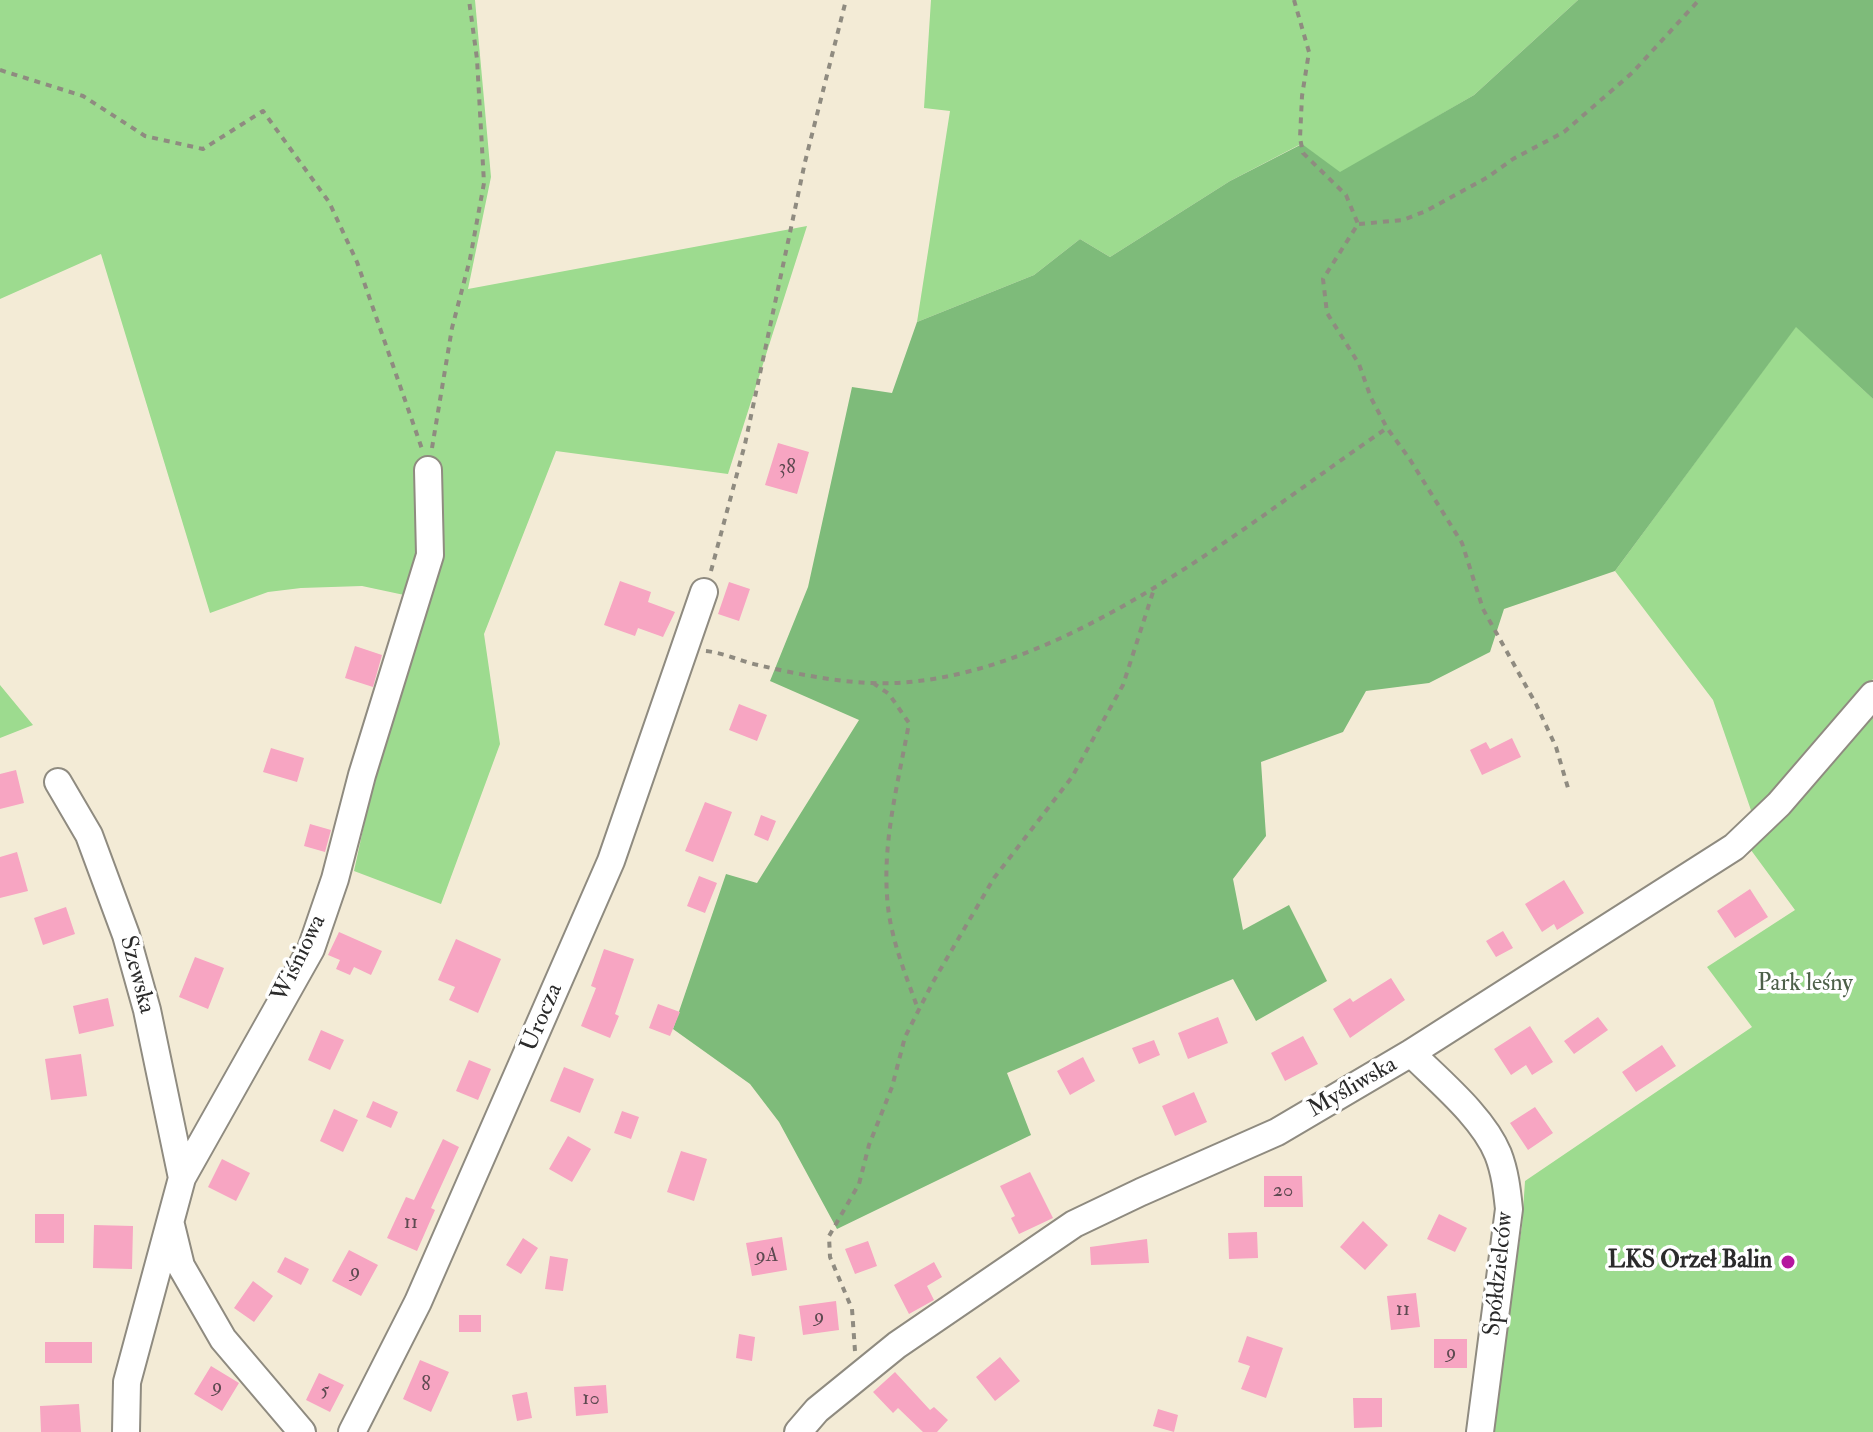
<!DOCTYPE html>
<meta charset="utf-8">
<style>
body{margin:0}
canvas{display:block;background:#f3ebd6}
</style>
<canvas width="1873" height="1432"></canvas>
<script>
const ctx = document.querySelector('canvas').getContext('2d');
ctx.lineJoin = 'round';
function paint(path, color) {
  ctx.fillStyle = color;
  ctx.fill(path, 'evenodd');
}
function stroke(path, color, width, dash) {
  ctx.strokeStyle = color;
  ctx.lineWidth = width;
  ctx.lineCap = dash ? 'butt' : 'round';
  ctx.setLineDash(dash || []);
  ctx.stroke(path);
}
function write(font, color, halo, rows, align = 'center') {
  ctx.font = font + ' "IM FELL Double Pica",serif';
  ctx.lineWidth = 7;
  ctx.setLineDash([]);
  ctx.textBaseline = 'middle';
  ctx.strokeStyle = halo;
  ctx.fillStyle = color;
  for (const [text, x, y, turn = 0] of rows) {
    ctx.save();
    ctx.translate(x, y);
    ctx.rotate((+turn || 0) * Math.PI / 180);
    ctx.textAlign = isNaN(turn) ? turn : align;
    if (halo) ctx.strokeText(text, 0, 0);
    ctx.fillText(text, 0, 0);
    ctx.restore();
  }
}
paint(new Path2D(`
 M 0,0 L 475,0 L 491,177 L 468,289 L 807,226 L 728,474 L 556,451 L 484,634 L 500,744 L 441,904 L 354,871 L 376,770 L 423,599 L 362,586 L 301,588 L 268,592 L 210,613 L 101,254 L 0,299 Z
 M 931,0 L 1578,0 L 1474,95 L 1340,173 L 1301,144 L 1230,181 L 1110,257 L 1080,239 L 1034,275 L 917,322 L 950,111 L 924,108 Z
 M 1796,326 L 1873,399 L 1873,679 L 1834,728 L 1754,819 L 1713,700 L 1615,571 Z
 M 0,685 L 33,725 L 0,738 Z
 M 1873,708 L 1873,1432 L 1489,1432 L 1522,1226 L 1525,1181 L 1752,1027 L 1707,967 L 1795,910 L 1748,846 Z`), '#9ddb8f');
paint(new Path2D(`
 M 1578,0 L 1873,0 L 1873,399 L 1796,327 L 1615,571 L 1504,609 L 1490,652 L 1429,683 L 1366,691 L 1343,732 L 1261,762 L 1266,836 L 1233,879 L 1243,930 L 1289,905 L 1327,981 L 1256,1021 L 1233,979 L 1007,1073 L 1031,1135 L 837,1229 L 779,1122 L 750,1084 L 673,1029 L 726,874 L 757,883 L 859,720 L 770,681 L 808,587 L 852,387 L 892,393 L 917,322 L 1034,275 L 1080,239 L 1110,257 L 1230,181 L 1302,144 L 1340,172 L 1474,95 Z`), '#7ebb7a');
paint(new Path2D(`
 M 778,443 L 809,452 L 797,494 L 765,485 Z
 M 620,581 L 651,592 L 648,602 L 675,612 L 663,637 L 638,628 L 635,636 L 604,625 Z
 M 729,582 L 750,589 L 739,621 L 718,614 Z
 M 355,646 L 382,655 L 373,687 L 345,678 Z
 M 739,704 L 767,715 L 757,741 L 729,730 Z
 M 1512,738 L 1521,757 L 1482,775 L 1470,750 L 1486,742 L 1490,749 Z
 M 271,748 L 304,758 L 297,782 L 263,772 Z
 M 16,770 L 24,803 L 0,809 L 0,774 Z
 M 705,802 L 732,812 L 713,862 L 685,851 Z
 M 761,815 L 776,821 L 768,841 L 754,835 Z
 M 310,824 L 331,830 L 325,852 L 304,846 Z
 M 17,852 L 28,891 L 0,898 L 0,857 Z
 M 699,876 L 717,883 L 705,913 L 687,906 Z
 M 1564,880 L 1584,913 L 1557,930 L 1554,924 L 1542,932 L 1525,904 Z
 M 1750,889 L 1768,917 L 1735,938 L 1717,911 Z
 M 66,907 L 75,934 L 43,945 L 34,918 Z
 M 1503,931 L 1513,948 L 1496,957 L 1486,941 Z
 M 339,932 L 382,951 L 371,975 L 354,967 L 350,975 L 336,969 L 340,960 L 328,955 Z
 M 456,939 L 501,959 L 478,1013 L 449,1000 L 455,987 L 438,980 Z
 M 604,949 L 634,959 L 615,1014 L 619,1016 L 610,1038 L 581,1026 L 596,988 L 591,986 Z
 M 195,957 L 224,968 L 208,1009 L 179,997 Z
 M 1391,978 L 1405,1000 L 1350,1038 L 1333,1009 L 1350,998 L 1353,1002 Z
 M 108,998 L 114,1026 L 79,1034 L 73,1006 Z
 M 658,1004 L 680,1012 L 670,1036 L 649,1028 Z
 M 1218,1017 L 1228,1043 L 1188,1059 L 1178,1033 Z
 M 1598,1017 L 1608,1030 L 1574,1054 L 1564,1041 Z
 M 1530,1026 L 1553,1062 L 1532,1075 L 1526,1065 L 1511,1075 L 1494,1049 Z
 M 321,1030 L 344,1040 L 330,1070 L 308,1060 Z
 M 1303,1036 L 1318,1064 L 1285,1081 L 1271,1053 Z
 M 1154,1040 L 1160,1055 L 1139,1064 L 1132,1048 Z
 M 1662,1045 L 1676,1066 L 1636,1092 L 1622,1072 Z
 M 81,1054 L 87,1096 L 51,1100 L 45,1059 Z
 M 1083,1057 L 1095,1081 L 1070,1095 L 1057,1071 Z
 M 469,1060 L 491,1069 L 478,1100 L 456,1091 Z
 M 564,1067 L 594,1079 L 580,1113 L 550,1101 Z
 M 1194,1092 L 1207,1122 L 1175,1136 L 1162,1106 Z
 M 373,1101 L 398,1112 L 391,1128 L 366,1117 Z
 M 1535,1107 L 1553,1133 L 1528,1150 L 1510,1123 Z
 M 334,1109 L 358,1120 L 343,1152 L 320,1141 Z
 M 622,1111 L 639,1117 L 631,1139 L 614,1133 Z
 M 568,1136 L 591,1149 L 572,1182 L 549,1169 Z
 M 443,1139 L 459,1147 L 431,1208 L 435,1210 L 417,1251 L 387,1238 L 406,1197 L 414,1200 Z
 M 681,1151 L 707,1159 L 694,1201 L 667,1192 Z
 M 222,1159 L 250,1173 L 236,1201 L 208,1187 Z
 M 1030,1172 L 1053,1218 L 1019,1234 L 1011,1218 L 1015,1216 L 1000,1186 Z
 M 1264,1176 L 1302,1176 L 1303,1207 L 1264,1207 Z
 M 35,1214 L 64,1214 L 64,1243 L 35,1243 Z
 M 1439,1214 L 1467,1228 L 1455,1252 L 1427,1239 Z
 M 1363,1221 L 1388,1245 L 1365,1270 L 1340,1247 Z
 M 94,1225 L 133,1226 L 132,1269 L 93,1268 Z
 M 1257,1232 L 1258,1258 L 1229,1259 L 1228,1233 Z
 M 782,1237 L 787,1270 L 752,1276 L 746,1243 Z
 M 523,1238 L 538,1248 L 521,1274 L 506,1265 Z
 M 1147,1239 L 1149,1263 L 1091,1265 L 1090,1247 Z
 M 868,1241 L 877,1266 L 855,1274 L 845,1249 Z
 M 349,1250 L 378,1265 L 361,1296 L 332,1281 Z
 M 550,1256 L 568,1259 L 563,1291 L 545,1289 Z
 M 285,1257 L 309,1269 L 301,1285 L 277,1272 Z
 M 934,1262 L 942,1277 L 927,1286 L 934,1300 L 909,1314 L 894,1285 Z
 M 253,1281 L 273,1296 L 254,1322 L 234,1308 Z
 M 1416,1293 L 1420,1327 L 1391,1330 L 1387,1296 Z
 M 836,1301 L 839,1330 L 803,1335 L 799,1306 Z
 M 459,1315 L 481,1315 L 481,1332 L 459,1332 Z
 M 739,1334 L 755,1337 L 752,1361 L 736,1358 Z
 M 1247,1336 L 1283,1348 L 1266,1398 L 1241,1389 L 1250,1366 L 1238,1362 Z
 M 1434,1339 L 1467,1339 L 1467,1368 L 1434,1368 Z
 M 45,1342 L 92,1342 L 92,1363 L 45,1363 Z
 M 1000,1357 L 1020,1381 L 995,1401 L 976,1377 Z
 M 420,1360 L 449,1372 L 431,1412 L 403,1399 Z
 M 211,1366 L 239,1383 L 222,1411 L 194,1394 Z
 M 895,1372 L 930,1410 L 934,1407 L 948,1420 L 937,1432 L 923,1432 L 898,1408 L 893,1413 L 873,1392 Z
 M 319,1373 L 344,1385 L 330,1412 L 306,1400 Z
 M 606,1385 L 608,1413 L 576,1416 L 574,1387 Z
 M 527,1392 L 532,1418 L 517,1421 L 512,1395 Z
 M 1353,1398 L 1382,1398 L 1382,1427 L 1354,1428 Z
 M 79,1404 L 81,1432 L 41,1432 L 40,1406 Z
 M 1158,1409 L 1178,1415 L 1174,1432 L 1153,1426 Z`), '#f7a5c2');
const minor = new Path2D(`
 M 58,782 L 89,835 L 126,935 L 147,1010 L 182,1178
 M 1411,1053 C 1439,1081 1483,1117 1498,1154 C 1505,1172 1507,1190 1509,1209 L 1480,1432
 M 171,1225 L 181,1266 L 223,1339 L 302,1432
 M 126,1432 L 127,1382 L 182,1178 L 311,949 L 335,879 L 362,775 L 430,555 L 428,470
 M 352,1432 L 418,1302 L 611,861 L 704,592
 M 798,1432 L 817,1410 L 897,1345 L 1074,1224 L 1141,1192 L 1277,1132 L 1411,1053 L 1734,847 L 1779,804 L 1873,695`);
stroke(minor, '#8f8b80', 30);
stroke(new Path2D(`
 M 1294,0 L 1309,52 L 1302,96 L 1300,138 L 1303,153 L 1346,195 L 1358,224 L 1323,279 L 1327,313 L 1359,364 L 1371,398 L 1387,428 L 1409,458 L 1462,543 L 1483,609 L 1536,704 L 1556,747 L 1568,788
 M 0,70 L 83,96 L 145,136 L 203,149 L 263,111 L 329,202 L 357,262 L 422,449
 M 1359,224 L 1403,220 L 1426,211 L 1488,177 L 1513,159 L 1564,132 L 1632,73 L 1699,0
 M 432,448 L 452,328 L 470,259 L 484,183 L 477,59 L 469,0
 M 711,571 L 745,444 L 805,162 L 846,0
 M 706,651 C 724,653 740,661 758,665 C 805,676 860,687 909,682 C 1077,667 1251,521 1387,428
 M 873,683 L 889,694 L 909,723 C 899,779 883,838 887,895 C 889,935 905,973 918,1009
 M 855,1351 L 852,1309 L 830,1257 L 829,1236 L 859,1184 L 869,1145 L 892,1087 L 905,1037 L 933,982 L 994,878 L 1072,777 L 1123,685 L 1155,586`), '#8f8b80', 4, [6, 6]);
stroke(minor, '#fff', 26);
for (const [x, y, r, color] of [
 [1788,1262,8,"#b5179e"]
]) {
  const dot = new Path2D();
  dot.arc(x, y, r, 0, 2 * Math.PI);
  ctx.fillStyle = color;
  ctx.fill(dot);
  stroke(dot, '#fff', 3);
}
write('20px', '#5e4a51', null, [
 ["38",787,469],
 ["20",1283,1192],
 ["11",411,1224],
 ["9A",767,1257],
 ["9",355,1273],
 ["11",1403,1311],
 ["9",819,1318],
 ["9",1451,1354],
 ["8",426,1386],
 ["9",217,1388],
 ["5",325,1392],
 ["10",591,1400]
]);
write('24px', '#2b2b2b', '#fff', [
 ["Wiśniowa",300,959,-64],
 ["Szewska",136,975,75],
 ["Urocza",543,1018,-67],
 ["Myśliwska",1353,1088,-30],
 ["Spółdzielców",1500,1274,-84]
]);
write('24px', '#4d6049', '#fff', [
 ["Park leśny",1805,985]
]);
write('bold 24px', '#2b2b2b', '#fff', [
 ["LKS Orzeł Balin",1772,1262]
], 'right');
</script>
